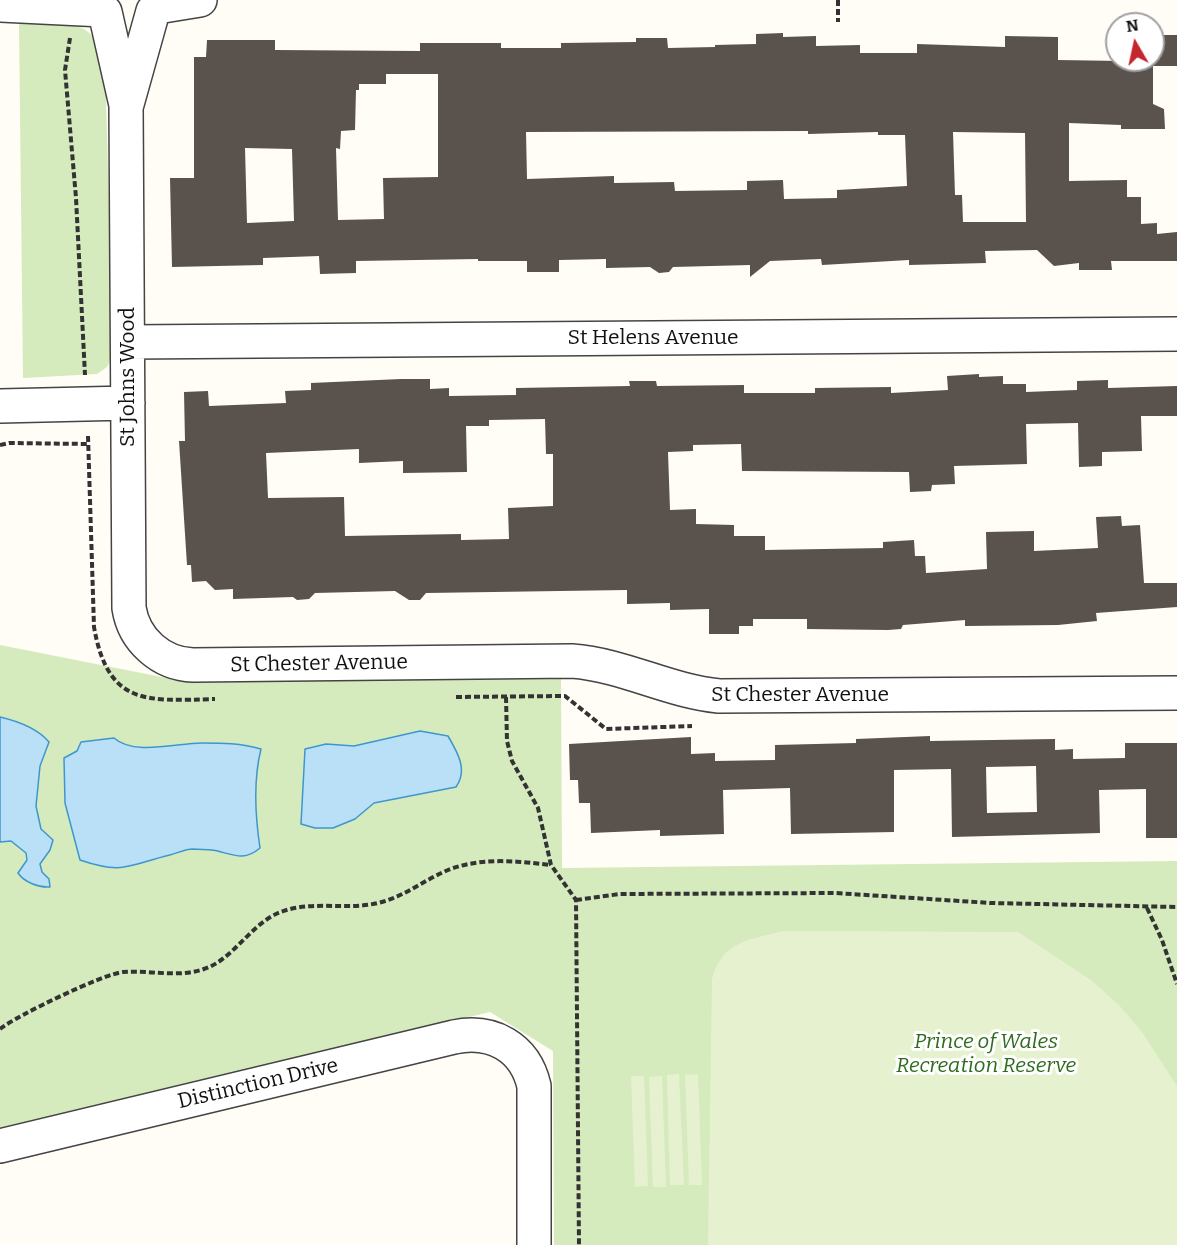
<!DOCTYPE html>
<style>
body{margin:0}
#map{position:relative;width:1177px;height:1245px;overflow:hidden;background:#fffdf5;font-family:Bitter,serif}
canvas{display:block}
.north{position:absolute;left:1105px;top:12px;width:60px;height:60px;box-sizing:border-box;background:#fff;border:2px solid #a0a0a0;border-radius:50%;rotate:351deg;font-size:16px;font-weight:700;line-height:24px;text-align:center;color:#111}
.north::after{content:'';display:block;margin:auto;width:21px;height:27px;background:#c4262e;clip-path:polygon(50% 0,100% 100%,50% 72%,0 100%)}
</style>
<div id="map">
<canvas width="1177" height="1245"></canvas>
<div class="north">N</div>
</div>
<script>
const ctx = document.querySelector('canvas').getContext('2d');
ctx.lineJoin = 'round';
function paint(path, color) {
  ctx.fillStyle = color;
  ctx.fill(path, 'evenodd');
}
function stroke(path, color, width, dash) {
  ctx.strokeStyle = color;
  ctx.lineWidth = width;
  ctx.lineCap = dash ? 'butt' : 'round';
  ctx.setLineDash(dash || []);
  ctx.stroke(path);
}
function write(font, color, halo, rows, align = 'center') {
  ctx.font = font + ' Bitter,serif';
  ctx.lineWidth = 6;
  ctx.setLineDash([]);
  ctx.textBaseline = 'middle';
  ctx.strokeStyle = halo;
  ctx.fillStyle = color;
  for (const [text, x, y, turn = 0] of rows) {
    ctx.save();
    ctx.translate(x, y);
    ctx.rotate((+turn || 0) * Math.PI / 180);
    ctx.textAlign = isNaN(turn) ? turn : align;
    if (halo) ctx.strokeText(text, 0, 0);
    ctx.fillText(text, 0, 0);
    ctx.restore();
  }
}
paint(new Path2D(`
 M 19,24 C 43,23 81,16 96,41 C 100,47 102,56 105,63 L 113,356 L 107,367 L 97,374 L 23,378 Z
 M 0,645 L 182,681 L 561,678 L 562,868 L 1177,861 L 1177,1245 L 554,1245 L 553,1051 L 490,1012 L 0,1130 Z`), '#d5ebbd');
paint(new Path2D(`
 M 783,931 L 1018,932 L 1091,980 L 1119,1005 L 1142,1032 L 1177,1086 L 1177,1245 L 708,1245 L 712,979 C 722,941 749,940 783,931 Z
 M 679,1074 L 684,1185 L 670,1185 L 667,1075 Z
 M 698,1074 L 702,1185 L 689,1185 L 685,1075 Z
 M 631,1076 L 644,1076 L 648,1186 L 635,1187 Z
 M 662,1076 L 666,1187 L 653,1187 L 649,1077 Z`), '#e6f2cf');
const water = new Path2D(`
 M 0,717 C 17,721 38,729 49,742 L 40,766 L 36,806 L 41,829 L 53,840 L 50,850 L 40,864 L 42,872 L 49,879 L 50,887 C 39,888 24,882 18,873 L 27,860 L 26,853 L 11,841 L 0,842 Z
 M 420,731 L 448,736 C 458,753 468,770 456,787 L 374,803 L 355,819 L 333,828 L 315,828 L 301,824 L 305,749 L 326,744 L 354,746 Z
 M 114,738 C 134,756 177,743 201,743 C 222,743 241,743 261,749 C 253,781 255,815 260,848 C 246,860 236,856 221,852 C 213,849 202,850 193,849 C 185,849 178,853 170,855 C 128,865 124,875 80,860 L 65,803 L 64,758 L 77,751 L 81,742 Z`);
paint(water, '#b9e0f7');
stroke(water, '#3f96cf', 1.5);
paint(new Path2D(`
 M 783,33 L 783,37 L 816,36 L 816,46 L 860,45 L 860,53 L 917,53 L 917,44 L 1005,47 L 1005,36 L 1058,37 L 1058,60 L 1121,61 L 1153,60 L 1153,35 L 1177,35 L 1177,66 L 1153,66 L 1153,104 L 1164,109 L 1165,129 L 1121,129 L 1121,125 L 1069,123 L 1069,181 L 1127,180 L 1127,197 L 1141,197 L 1141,224 L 1157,223 L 1157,234 L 1177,232 L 1177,261 L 1111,261 L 1112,270 L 1079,270 L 1079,263 L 1054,266 L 1037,250 L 985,251 L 986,263 L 909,265 L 909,260 L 822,265 L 821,259 L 770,261 L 750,277 L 750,265 L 673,267 L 669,272 L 659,273 L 650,267 L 606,268 L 606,259 L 559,260 L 559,272 L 527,272 L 527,261 L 478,261 L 478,259 L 356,261 L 356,273 L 320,274 L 319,256 L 263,258 L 263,265 L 172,267 L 170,178 L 194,178 L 194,57 L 206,57 L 207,40 L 275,40 L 275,50 L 420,51 L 420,43 L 501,43 L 501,48 L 561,48 L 561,43 L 636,42 L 636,38 L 667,38 L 668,48 L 715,47 L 715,45 L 756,44 L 756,34 ZM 386,74 L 438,74 L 438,177 L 383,178 L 384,219 L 338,220 L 336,148 L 340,149 L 341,131 L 355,130 L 356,90 L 359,90 L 359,84 L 386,84 ZM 808,131 L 808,134 L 878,132 L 878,135 L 905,135 L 907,186 L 837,190 L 837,198 L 784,199 L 783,180 L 747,181 L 747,190 L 675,191 L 674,182 L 614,183 L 614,176 L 527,179 L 526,132 ZM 953,132 L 1025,133 L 1026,222 L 963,222 L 962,195 L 955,195 ZM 245,148 L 292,149 L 294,221 L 247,223 Z
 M 979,374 L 979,377 L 1003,376 L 1003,384 L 1026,384 L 1026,392 L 1077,390 L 1077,381 L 1108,380 L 1108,388 L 1177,386 L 1177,416 L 1141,416 L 1142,451 L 1102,452 L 1102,466 L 1079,467 L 1078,423 L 1026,424 L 1027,464 L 954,466 L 955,484 L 932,485 L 931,491 L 910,492 L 909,472 L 742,471 L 741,444 L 693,445 L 693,451 L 668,452 L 670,510 L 696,509 L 696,524 L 734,525 L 734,536 L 765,536 L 765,550 L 883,548 L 883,542 L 914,540 L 915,556 L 925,556 L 926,573 L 987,569 L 986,532 L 1034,531 L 1034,551 L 1098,548 L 1096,517 L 1121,516 L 1122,526 L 1140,525 L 1144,583 L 1177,583 L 1177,607 L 1096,613 L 1097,621 L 1058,625 L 965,626 L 965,620 L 903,625 L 901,629 L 888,630 L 807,629 L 807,619 L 753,619 L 753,626 L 739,626 L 739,634 L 709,634 L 709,609 L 670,610 L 670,603 L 627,604 L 627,590 L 426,593 L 420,600 L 409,600 L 395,591 L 315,593 L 309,599 L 297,600 L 293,597 L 233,599 L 233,589 L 215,590 L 206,581 L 192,582 L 191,565 L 187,565 L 179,441 L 185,441 L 184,392 L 208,391 L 209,406 L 286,403 L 285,391 L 311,390 L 311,383 L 401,379 L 430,379 L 430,389 L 449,388 L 449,396 L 516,395 L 516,388 L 630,386 L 629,381 L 656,381 L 657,386 L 744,385 L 744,393 L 815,393 L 815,388 L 891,387 L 891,393 L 948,390 L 947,376 ZM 545,419 L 546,454 L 553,454 L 553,506 L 508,508 L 509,539 L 461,540 L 461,534 L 345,536 L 344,497 L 268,498 L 266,453 L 359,449 L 359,463 L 403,461 L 403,473 L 467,472 L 466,426 L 489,426 L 489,420 Z
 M 930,736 L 930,741 L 1055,739 L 1055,750 L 1073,749 L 1073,759 L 1125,758 L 1125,743 L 1177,743 L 1177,838 L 1146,838 L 1146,789 L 1099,790 L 1100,833 L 952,837 L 951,769 L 894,770 L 894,832 L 791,834 L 790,788 L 723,790 L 724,834 L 660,836 L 660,830 L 591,833 L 590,803 L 579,803 L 578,780 L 570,780 L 569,744 L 691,737 L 691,754 L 715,753 L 715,761 L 775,760 L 775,745 L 856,743 L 856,739 ZM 1036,766 L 1037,812 L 987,813 L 986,767 Z`), '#5a524d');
const minor = new Path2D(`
 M 0,5 L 103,10
 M 157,7 L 200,0
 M 105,12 L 126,105 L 129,608 C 134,640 161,664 193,665 L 572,661 C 624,665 668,691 719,696 L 1177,693
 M 127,104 L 153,11
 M 129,342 L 1177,334
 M 0,406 L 128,403
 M 0,1146 L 454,1037 C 492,1029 525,1047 534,1086 L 534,1245`);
stroke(minor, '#444', 36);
stroke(new Path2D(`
 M 838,0 L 838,22
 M 70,38 L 65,70 L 76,198 L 85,375
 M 88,436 L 94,627 C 108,706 146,701 215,699
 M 0,445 L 9,443 L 88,444
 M 456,697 L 565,696 L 606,729 L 692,726
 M 506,697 L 507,741 L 512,761 L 538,808 L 551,865 L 576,900 L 579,1245
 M 576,900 L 620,894 L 835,893 L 991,903 L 1177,907
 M 1147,908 L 1162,940 L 1177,984
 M 0,1029 C 16,1016 103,974 123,972 C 150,970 178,978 204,969 C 232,960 249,927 276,914 C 308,899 344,911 378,903 C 404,897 424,880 448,870 C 481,857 517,861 551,865`), '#333', 4, [6, 3]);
stroke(minor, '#fff', 33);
write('21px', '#111', '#fff', [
 ["St Helens Avenue",653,338],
 ["St Johns Wood",128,377,-90],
 ["St Chester Avenue",319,664,-1],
 ["St Chester Avenue",800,695],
 ["Distinction Drive",258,1084,-13]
]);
write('italic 21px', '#2f6b1f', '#fff', [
 ["Prince of Wales",986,1042],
 ["Recreation Reserve",986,1066]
]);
</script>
